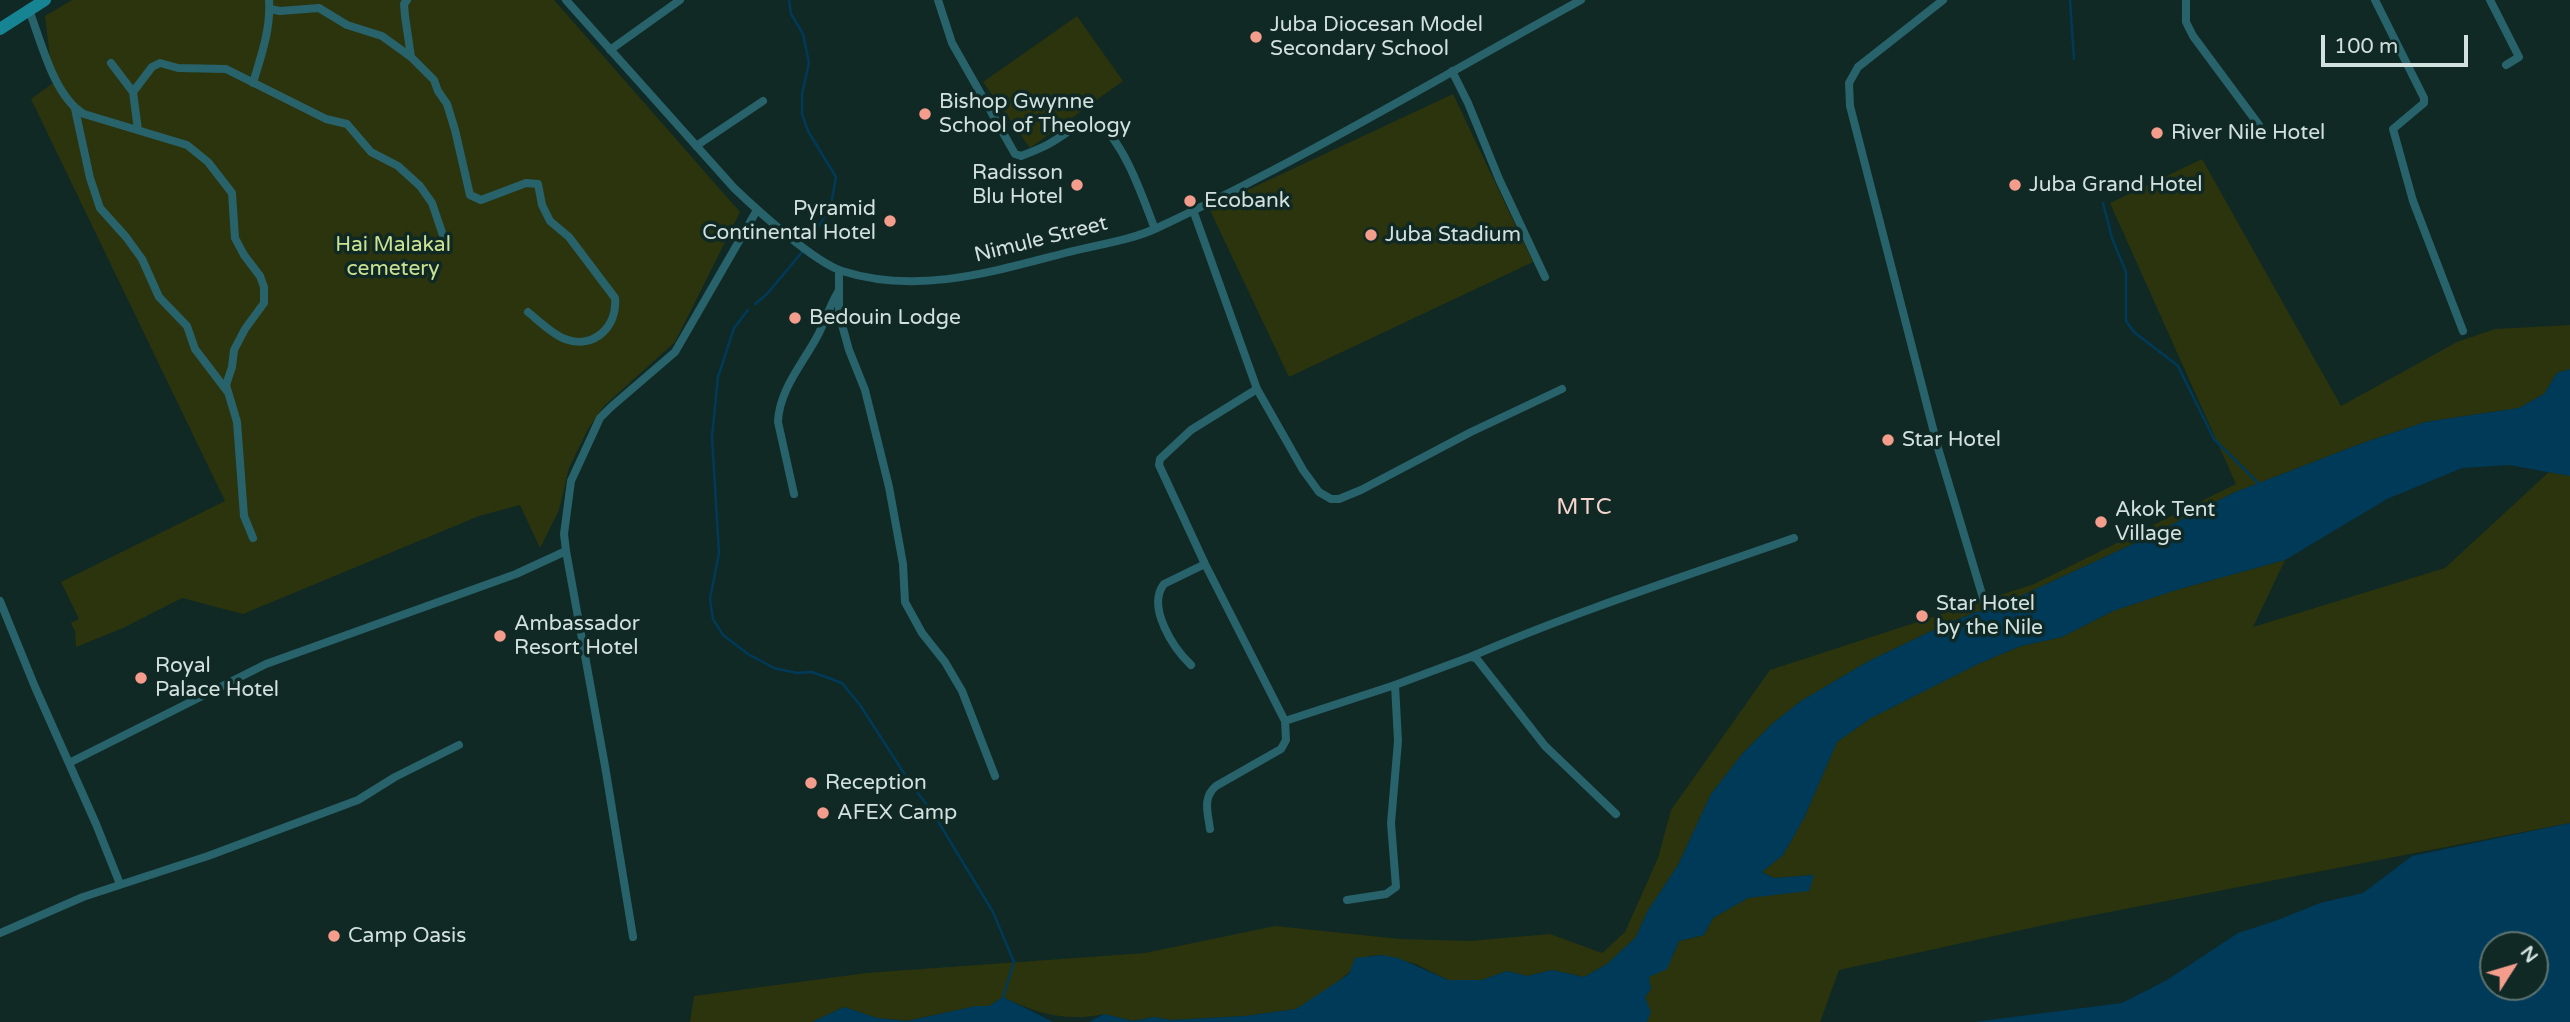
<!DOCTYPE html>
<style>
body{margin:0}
#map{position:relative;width:2570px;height:1022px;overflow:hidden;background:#102925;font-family:"Varela Round",sans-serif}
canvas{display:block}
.north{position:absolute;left:2479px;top:931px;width:70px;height:70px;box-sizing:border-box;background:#102925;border:2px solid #5e736f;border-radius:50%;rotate:53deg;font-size:19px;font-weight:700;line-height:28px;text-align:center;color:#d2e1dd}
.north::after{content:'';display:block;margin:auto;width:24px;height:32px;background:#f49d8c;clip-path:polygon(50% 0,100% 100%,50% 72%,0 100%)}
.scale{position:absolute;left:2321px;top:35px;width:147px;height:32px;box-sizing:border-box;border:4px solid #d2e1dd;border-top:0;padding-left:9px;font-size:21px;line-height:24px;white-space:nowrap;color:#d2e1dd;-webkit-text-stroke:5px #102925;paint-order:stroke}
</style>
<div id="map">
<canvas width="2570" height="1022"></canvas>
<div class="north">N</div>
<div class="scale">100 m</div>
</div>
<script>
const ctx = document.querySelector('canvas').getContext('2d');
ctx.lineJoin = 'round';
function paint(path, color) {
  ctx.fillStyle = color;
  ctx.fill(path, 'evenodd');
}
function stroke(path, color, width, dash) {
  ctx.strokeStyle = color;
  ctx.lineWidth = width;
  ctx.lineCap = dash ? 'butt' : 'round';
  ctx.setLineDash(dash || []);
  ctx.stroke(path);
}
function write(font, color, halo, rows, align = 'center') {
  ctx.font = font + ' "Varela Round",sans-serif';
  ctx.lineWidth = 7;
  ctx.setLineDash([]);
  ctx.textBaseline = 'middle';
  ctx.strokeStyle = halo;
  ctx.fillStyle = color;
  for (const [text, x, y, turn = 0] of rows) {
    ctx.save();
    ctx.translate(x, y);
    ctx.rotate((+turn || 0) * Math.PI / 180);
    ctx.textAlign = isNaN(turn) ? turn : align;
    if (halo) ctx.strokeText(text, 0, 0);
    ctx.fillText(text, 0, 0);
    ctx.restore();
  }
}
paint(new Path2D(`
 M 72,0 L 554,0 L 740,212 L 675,342 L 604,406 L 588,429 L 569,468 L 559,510 L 540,548 L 520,505 L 479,516 L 243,614 L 182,598 L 123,628 L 76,647 L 75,631 L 71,623 L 79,619 L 61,582 L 225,501 L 31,99 L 53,83 L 45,16 Z
 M 1077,16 L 1123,81 L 1030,148 L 983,82 Z
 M 1453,94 L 1533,262 L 1289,377 L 1209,208 Z
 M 2202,159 L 2341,406 L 2457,342 L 2495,329 L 2570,325 L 2570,369 L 2557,373 L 2544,394 L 2519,408 L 2425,422 L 2360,444 L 2233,493 L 2148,537 L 2025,594 L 1948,623 L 1867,662 L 1801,701 L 1772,724 L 1743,753 L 1711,794 L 1678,865 L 1647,912 L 1636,937 L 1607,964 L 1584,977 L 1552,970 L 1527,976 L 1507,971 L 1482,980 L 1448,980 L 1416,964 L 1382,955 L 1369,956 L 1329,989 L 1296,1009 L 1245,1016 L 1171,1020 L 1154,1017 L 1132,1021 L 1104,1014 C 1067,1022 1037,1014 1003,997 L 989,1006 L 976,1006 L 907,1021 L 877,1018 L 844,1007 L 812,1022 L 690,1022 L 694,996 L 866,973 L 1145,953 L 1275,926 L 1400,939 L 1469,941 L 1550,934 L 1602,953 L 1625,932 L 1658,858 L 1671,810 L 1770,670 L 2034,584 L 2236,484 L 2110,203 Z
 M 2549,472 L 2570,476 L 2570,823 L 2058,922 L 1839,970 L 1820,1022 L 1647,1022 L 1650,1012 L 1645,997 L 1651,989 L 1649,976 L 1673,956 L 1679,941 L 1704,935 L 1713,918 L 1748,898 L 1809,890 L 1813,875 L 1774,878 L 1762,872 L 1783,855 L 1804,818 L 1837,742 L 1871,718 L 1978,664 L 2021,646 L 2062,637 L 2113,611 L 2176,590 L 2285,560 L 2253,627 L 2445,568 Z`), '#2b340d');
paint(new Path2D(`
 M 2570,369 L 2570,476 L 2509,465 L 2462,468 L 2387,499 L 2285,560 L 2176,590 L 2113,611 L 2062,637 L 2021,646 L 1978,664 L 1871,718 L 1837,742 L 1804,818 L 1783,855 L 1762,872 L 1774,878 L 1814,875 L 1809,891 L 1748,898 L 1713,918 L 1704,935 L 1679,941 L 1667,969 L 1649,977 L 1651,989 L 1645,997 L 1651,1012 L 1647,1022 L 1089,1022 L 1104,1014 L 1133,1021 L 1154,1017 L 1171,1020 L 1245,1016 L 1296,1009 L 1349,974 L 1355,958 L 1382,955 L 1398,958 L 1448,980 L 1482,980 L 1507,971 L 1527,976 L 1552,970 L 1584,977 L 1607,964 L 1636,937 L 1647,912 L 1678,865 L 1711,794 L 1743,753 L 1772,724 L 1801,701 L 1867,662 L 1948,623 L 2025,594 L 2148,537 L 2233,493 L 2360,444 L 2425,422 L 2519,408 L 2544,394 L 2557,373 Z
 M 2570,823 L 2570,1022 L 1974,1022 L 2122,1003 L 2167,980 L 2238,933 L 2275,921 L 2320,903 L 2363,893 L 2412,856 ZM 2493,945 L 2535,945 L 2535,987 L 2493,987 Z
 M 1003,997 L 1053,1022 L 812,1022 L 844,1007 L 877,1018 L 907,1021 L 976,1006 L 989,1006 Z`), '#003a59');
stroke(new Path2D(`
 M 789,0 L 791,14 L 803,34 L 809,63 L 802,94 L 802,114 L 808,131 L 836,177 L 831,205 L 813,237
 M 2070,0 L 2074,59
 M 2103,203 L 2112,238 L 2126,272 L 2126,321 L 2134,332 L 2178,366 L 2214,439 L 2260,485
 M 755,304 L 767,294 L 803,251
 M 748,310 L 734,328 L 718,377 L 712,437 L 719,553 L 710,599 L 713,619 L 723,635 L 748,654 L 774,668 L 797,673 L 812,672 L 842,683 L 860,705 L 911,784 L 933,813 L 993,912 L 1014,962 L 1003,997`), '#003a59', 2.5);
stroke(new Path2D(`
 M 407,0 L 404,4 L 405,16 L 411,57 L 434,80 L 438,91 L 447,104 L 455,130 L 470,195 L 481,200 L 526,183 L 538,184 L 542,205 L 550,221 L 569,237 L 615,298 C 618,326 594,350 565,339 C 552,334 539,321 528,312
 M 566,0 L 734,188 C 757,210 814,262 842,271 C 917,295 992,272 1065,253 C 1095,245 1129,241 1157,228 C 1302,160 1440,77 1581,0
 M 938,0 L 952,43 L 1015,154 L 1021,156 C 1029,153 1039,149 1047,145 C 1063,137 1080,119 1099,123 C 1126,146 1142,196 1155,229
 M 1943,0 L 1858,67 L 1849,83 L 1850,106 L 1938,448 L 1984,601
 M 2186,0 L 2186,22 L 2193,36 L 2259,125
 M 2375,0 L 2424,98 L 2424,103 L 2393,129 L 2413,201 L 2463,331
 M 2490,0 L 2519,57 L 2506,65
 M 270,9 L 280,11 L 319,8 L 347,25 L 382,36 L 411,57
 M 29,10 C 41,41 54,97 84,114 L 187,145 L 208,162 L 232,193 L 235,238 L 244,255 L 260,276 L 264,287 L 264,303 L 245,329 L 234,350 L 232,367 L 226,385 L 237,422 L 244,516 L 253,538
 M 610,50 L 680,0
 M 111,63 L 133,92 L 138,130
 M 1452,71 L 1468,103 L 1499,179 L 1545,277
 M 253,83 C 261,56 271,29 269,0
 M 133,92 L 152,67 L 160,63 L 178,68 L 226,69 L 326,119 L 347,124 L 371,152 L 398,166 L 420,186 L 432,203 L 446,244
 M 75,109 L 90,178 L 100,208 L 126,237 L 142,259 L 159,297 L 187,326 L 195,349 L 227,391
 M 696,146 L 763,101
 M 1193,210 L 1257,389 L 1303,470 L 1319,492 L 1331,499 L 1339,499 L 1361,490 L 1471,432 L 1562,389
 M 839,270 L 839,314 L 849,350 L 865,390 L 889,487 L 903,564 L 905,602 L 922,633 L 945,662 L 962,691 L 995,776
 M 1257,389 L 1191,430 L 1160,459 L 1159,465 L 1205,564 L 1285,721 L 1395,685 L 1470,657 L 1476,658 L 1545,746 L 1616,814
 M 794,494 L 778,422 C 779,389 805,361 819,333 C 826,319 830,305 838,292
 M 0,601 L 35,687 L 96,824 L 120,884
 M 1470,657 C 1576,611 1686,576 1794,538
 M 1191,665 C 1174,649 1146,607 1164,584 L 1205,564
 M 69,763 L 266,664 L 516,574 L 566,551
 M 1210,829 C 1208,813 1202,798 1216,786 L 1281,749 L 1286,740 L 1285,721
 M 1347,900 L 1386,894 L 1396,887 L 1391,823 L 1398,741 L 1395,685
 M 0,933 L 83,897 L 208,856 L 358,800 L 395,777 L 459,745
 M 633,937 L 605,766 L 566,551 L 564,534 L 571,481 L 600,418 L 611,407 L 675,352 L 757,210`), '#28626b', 8);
stroke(new Path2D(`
 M 0,29 L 45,0`), '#168493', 12);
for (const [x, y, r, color] of [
 [1256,37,7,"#f49d8c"],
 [925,114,7,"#f49d8c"],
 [2157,133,7,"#f49d8c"],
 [1077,185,7,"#f49d8c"],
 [2015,185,7,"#f49d8c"],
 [1190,201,7,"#f49d8c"],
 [890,221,7,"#f49d8c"],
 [1371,235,7,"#f49d8c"],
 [795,318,7,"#f49d8c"],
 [1888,440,7,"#f49d8c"],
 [2101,522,7,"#f49d8c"],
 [1922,616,7,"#f49d8c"],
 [500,636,7,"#f49d8c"],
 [141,678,7,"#f49d8c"],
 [811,783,7,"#f49d8c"],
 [823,813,7,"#f49d8c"],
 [334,936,7,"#f49d8c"]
]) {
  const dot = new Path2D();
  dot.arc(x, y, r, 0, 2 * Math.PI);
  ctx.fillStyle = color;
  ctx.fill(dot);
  stroke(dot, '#102925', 2.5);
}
write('21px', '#d2e1dd', '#102925', [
 ["Juba Diocesan Model",1270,25],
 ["Secondary School",1270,49],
 ["Bishop Gwynne",939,102],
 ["School of Theology",939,126],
 ["River Nile Hotel",2171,133],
 ["Radisson",1063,173,"right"],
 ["Blu Hotel",1063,197,"right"],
 ["Juba Grand Hotel",2029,185],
 ["Ecobank",1204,201],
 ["Pyramid",876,209,"right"],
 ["Continental Hotel",876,233,"right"],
 ["Juba Stadium",1385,235],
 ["Bedouin Lodge",809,318],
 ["Star Hotel",1902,440],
 ["Akok Tent",2115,510],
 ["Village",2115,534],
 ["Star Hotel",1936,604],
 ["by the Nile",1936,628],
 ["Ambassador",514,624],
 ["Resort Hotel",514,648],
 ["Royal",155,666],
 ["Palace Hotel",155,690],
 ["Reception",825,783],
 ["AFEX Camp",837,813],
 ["Camp Oasis",348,936]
], 'left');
write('21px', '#d2e1dd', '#102925', [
 ["Nimule Street",1041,240,-14]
]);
write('21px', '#cce292', '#102925', [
 ["Hai Malakal",393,245],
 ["cemetery",393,269]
]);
ctx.letterSpacing = '2px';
write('23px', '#f7d4cd', '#102925', [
 ["MTC",1585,508]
]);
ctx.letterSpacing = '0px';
</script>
